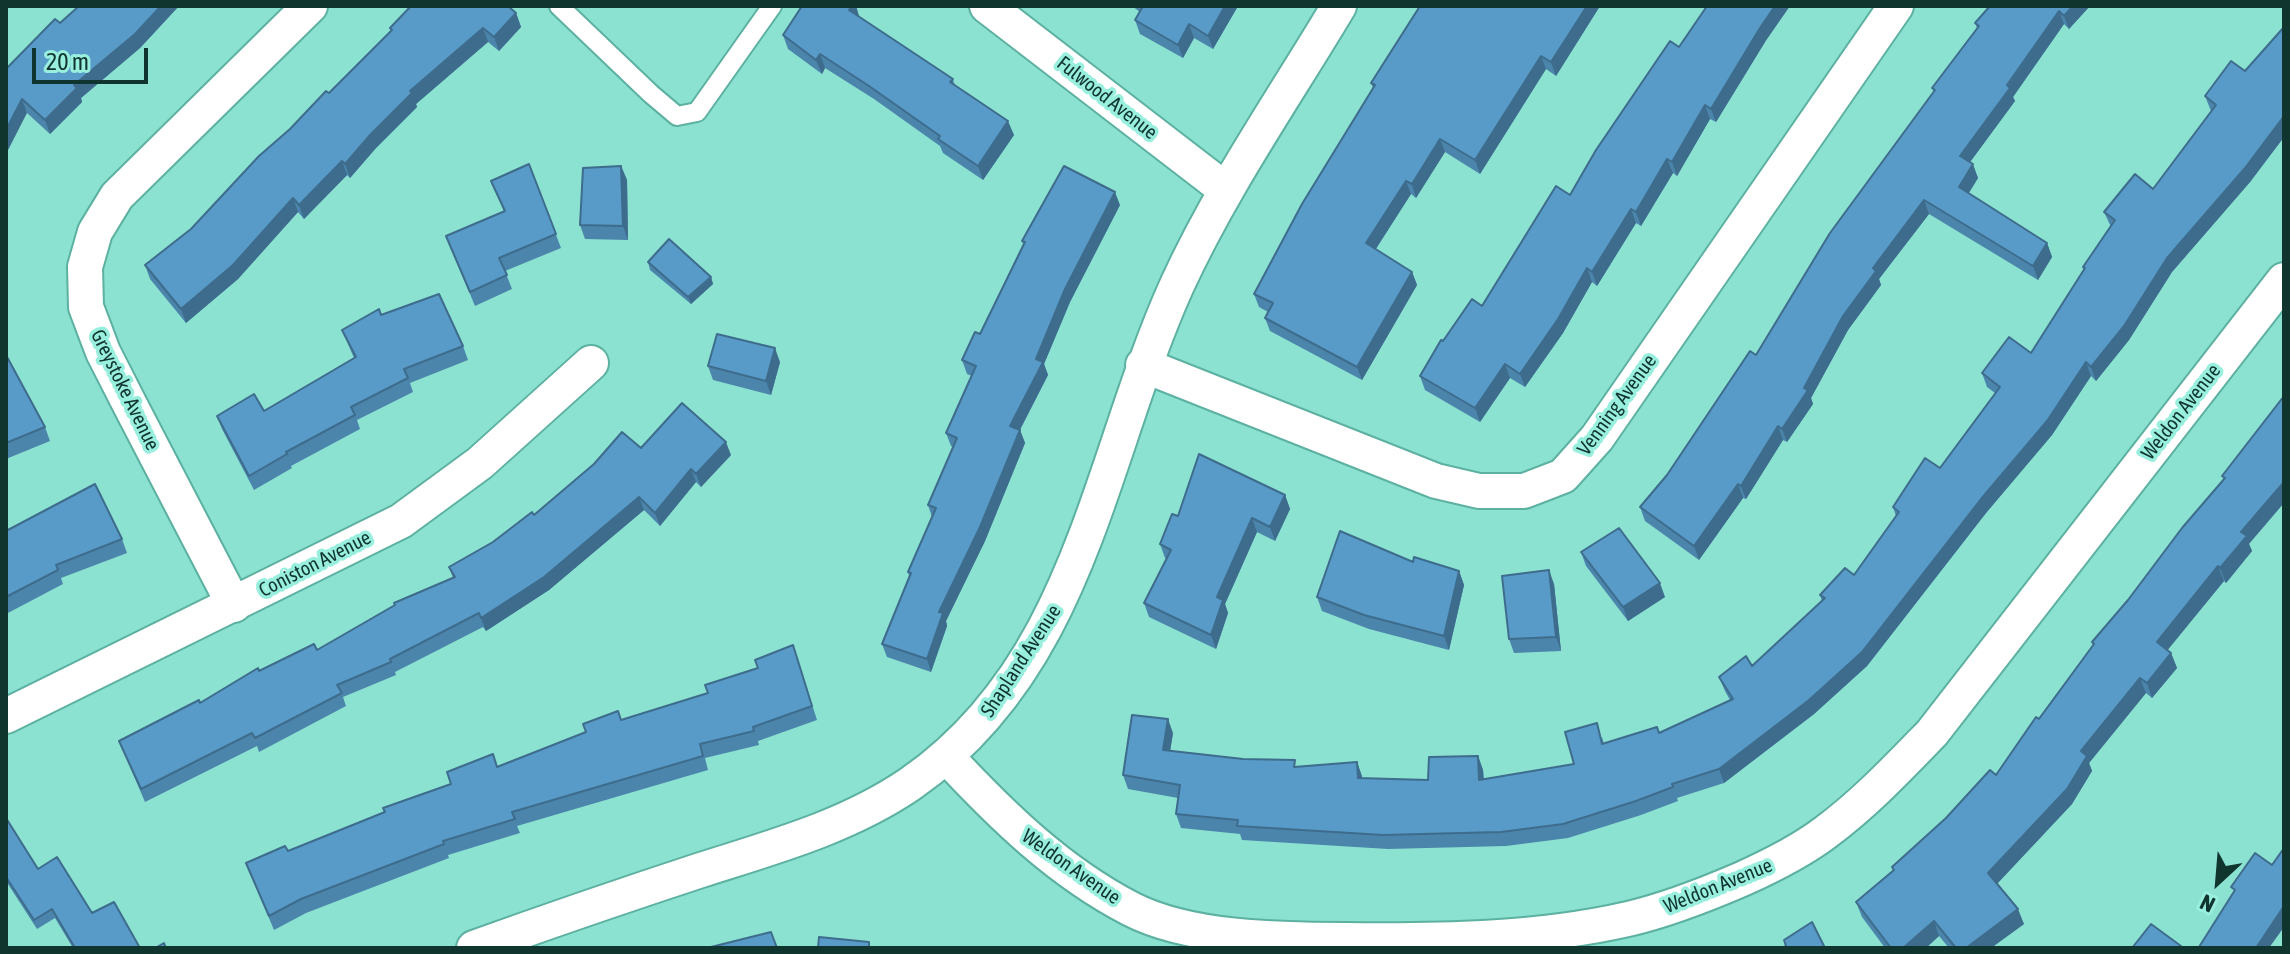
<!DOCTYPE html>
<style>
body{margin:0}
#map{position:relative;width:2290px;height:954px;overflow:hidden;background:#8ce2d1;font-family:"Asap Condensed",sans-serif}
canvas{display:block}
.frame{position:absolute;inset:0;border:8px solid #10342e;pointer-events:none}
.north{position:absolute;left:2178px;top:842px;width:80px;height:80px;-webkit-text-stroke:6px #99efde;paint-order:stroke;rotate:206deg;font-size:22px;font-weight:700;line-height:32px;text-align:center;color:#10342e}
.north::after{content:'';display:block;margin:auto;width:28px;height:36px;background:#10342e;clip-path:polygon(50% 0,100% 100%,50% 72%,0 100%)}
.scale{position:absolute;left:32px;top:48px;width:116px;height:36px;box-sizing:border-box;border:4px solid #10342e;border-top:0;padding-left:10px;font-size:24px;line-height:28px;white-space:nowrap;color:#10342e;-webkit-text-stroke:6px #99efde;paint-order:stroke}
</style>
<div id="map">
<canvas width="2290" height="954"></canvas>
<div class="frame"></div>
<div class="north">N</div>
<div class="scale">20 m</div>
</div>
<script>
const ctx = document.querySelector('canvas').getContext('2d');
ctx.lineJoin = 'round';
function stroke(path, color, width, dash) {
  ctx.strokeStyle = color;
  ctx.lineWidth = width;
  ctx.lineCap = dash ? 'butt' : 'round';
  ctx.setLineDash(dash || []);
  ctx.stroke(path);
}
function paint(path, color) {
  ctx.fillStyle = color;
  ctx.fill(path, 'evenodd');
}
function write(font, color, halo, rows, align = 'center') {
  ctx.font = font + ' "Asap Condensed",sans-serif';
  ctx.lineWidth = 7;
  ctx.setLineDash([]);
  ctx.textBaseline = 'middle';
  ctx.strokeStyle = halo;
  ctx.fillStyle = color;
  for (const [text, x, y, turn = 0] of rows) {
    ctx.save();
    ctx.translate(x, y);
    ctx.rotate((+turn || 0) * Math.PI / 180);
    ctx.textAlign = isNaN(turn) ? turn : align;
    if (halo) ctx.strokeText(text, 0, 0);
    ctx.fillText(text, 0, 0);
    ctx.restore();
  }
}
const service = new Path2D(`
 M 559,6 L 651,94 L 677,116 L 697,112 L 772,6`);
const minor = new Path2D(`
 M 987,6 L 1226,190
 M 1143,365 L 1436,481 L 1479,491 L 1524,491 L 1563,476 L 1597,438 L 1896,6
 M 234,605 L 130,405 L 103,352 L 86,307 L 85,267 L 95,232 L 117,196 L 310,6
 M 6,716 L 401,521 L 480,463 L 591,363
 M 946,756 C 1001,815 1059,872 1131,909 C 1189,939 1281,940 1345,940 C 1439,941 1536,940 1628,919 C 1667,910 1705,895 1742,879 C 1771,866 1801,851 1826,832 C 1865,803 1898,768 1932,733 L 2284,280
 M 474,948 C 549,921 625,895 701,870 C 773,847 847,827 910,784 C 1081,666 1098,460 1177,285 C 1222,187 1284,98 1339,6`);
stroke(service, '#5cb1a1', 22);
stroke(minor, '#5cb1a1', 38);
stroke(service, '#fff', 18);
stroke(minor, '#fff', 34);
paint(new Path2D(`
 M 79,6 L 179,6 L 140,48 L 81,98 L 82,102 L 50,134 L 27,113 L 6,69 L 60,23 Z
 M 802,6 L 856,6 L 859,17 L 953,79 L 955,86 L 1014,135 L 983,180 L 943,153 L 940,146 L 874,99 L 825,68 L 822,74 L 788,49 L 783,35 Z
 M 1132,6 L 1238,6 L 1213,49 L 1194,38 L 1183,58 L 1140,34 L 1135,20 L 1140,12 Z
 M 1600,6 L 1556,76 L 1546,69 L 1480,174 L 1445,152 L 1416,198 L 1411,194 L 1376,249 L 1412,272 L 1417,285 L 1362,380 L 1270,331 L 1265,318 L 1268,312 L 1259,307 L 1254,294 L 1373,88 L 1371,83 Z
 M 2090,6 L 2069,29 L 2064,24 L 2013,97 L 2015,101 L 1970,162 L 1978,178 L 1969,193 L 2047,243 L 2052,257 L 2038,280 L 1929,214 L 1879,279 L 1881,285 L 1848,330 L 1811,398 L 1813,404 L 1787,442 L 1783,440 L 1746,499 L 1743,498 L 1699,560 L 1645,521 L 1640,507 L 1667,475 L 1756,355 L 1934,92 L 1932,88 L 1977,28 L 1975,23 Z
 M 516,13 L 521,27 L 499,51 L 488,42 L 416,104 L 417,107 L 376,148 L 350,178 L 347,175 L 304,219 L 298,212 L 238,279 L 186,323 L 150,279 L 145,265 L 191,229 L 391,31 L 390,28 Z
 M 2284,27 L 2284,137 L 2250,182 L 2172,272 L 2129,340 L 2096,381 L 2091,376 L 2052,435 L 1986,513 L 1867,666 L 1814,714 L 1724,783 L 1677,798 L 1678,801 L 1641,815 L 1568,838 L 1506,846 L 1388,849 L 1242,840 L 1240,834 L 1181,828 L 1176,814 L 1178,798 L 1128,789 L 1123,775 L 1173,733 L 1170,751 L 1297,767 L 1357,762 L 1362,778 L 1428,780 L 1478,756 L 1483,770 L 1484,779 L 1574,764 L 1602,737 L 1604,744 L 1659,733 L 1730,700 L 1725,691 L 1719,677 L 1752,666 L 1822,601 L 1820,595 L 1854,575 L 1896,516 L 1893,507 L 1940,468 L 1995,393 L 1987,387 L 1982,373 L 2031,353 L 2084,270 L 2083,267 L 2111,227 L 2104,212 L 2153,189 L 2211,111 L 2205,96 L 2245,71 Z
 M 1765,42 L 1716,122 L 1710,119 L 1677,176 L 1673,173 L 1641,226 L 1636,223 L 1597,286 L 1592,282 L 1563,333 L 1525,387 L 1510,378 L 1480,422 L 1425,390 L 1420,376 L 1443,341 L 1482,306 L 1570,195 L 1679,47 Z
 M 529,164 L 561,248 L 505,271 L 512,289 L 475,306 L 446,236 L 504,211 L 491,181 Z
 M 621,166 L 627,180 L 628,240 L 585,239 L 580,225 Z
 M 1120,205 L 1070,302 L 1044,364 L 1048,375 L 1020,430 L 1025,443 L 985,541 L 946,621 L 947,626 L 931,672 L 887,657 L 882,644 L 909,576 L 908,572 L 932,517 L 928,505 L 953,447 L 951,446 L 946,433 L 972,376 L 967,374 L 962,360 L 980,334 L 1023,244 L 1022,241 Z
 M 648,262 L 711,277 L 713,284 L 691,304 L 650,270 Z
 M 381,315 L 463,346 L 468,360 L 410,383 L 413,392 L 357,420 L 360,429 L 291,466 L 292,468 L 254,490 L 222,429 L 217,416 L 264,411 L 354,358 L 342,330 Z
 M 6,355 L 45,427 L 50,441 L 6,459 Z
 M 780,362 L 771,395 L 713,380 L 708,366 Z
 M 2284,396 L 2249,544 L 2252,551 L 2226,583 L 2224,581 L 2167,650 L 2171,653 L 2177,668 L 2152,698 L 2146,693 L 2089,763 L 2092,771 L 2072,804 L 1997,884 L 2024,924 L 1991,948 L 1949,948 L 1939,936 L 1926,948 L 1885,948 L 1862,917 L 1856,902 L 1893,871 L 1892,867 L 1996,775 L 2093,645 L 2092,642 L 2128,600 L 2224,480 L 2222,476 Z
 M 641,448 L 731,455 L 701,487 L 696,482 L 660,526 L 644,510 L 549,590 L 486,631 L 483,627 L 395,672 L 396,675 L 343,697 L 346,706 L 259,752 L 257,746 L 145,802 L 119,741 L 200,703 L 259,671 L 317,650 L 453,578 L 449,567 L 493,542 L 534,515 Z
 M 1285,495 L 1290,509 L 1275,541 L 1257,532 L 1225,604 L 1228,613 L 1216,649 L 1149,617 L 1144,603 L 1166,559 L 1165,558 L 1160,544 L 1178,516 Z
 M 6,531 L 122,539 L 127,553 L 61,578 L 63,584 L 6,614 Z
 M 1581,552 L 1665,597 L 1628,621 L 1586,566 Z
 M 1413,562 L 1459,571 L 1464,585 L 1449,650 L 1369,629 L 1322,611 L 1317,597 Z
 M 1554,584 L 1561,651 L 1514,653 L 1509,639 Z
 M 793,645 L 817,720 L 758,741 L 759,745 L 705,758 L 708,770 L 517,826 L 520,833 L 448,855 L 449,858 L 306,913 L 274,930 L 246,863 L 288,851 L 451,784 L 621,720 L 708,693 L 758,668 Z
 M 6,818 L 38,869 L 92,913 L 140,948 L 73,948 L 55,918 L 37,929 L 6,881 Z`), '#4c85ac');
paint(new Path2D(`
 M 161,6 L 179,6 L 140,48 L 81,98 L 82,102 L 50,134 L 45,120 L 74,85 Z
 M 852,6 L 856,6 L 859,16 L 854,24 L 849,10 Z
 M 1225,6 L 1238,6 L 1213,49 L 1208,36 Z
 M 1587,6 L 1600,6 L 1556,76 L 1551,62 Z
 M 1775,6 L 1790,6 L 1765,42 L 1716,122 L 1711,109 L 1760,28 Z
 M 2073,6 L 2090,6 L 2069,29 L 2064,16 Z
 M 2059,11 L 2064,24 L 2013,97 L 2015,101 L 1965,169 L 1960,156 Z
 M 516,13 L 521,27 L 499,51 L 494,37 Z
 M 1189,24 L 1194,38 L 1183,58 L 1178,45 Z
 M 483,28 L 488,42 L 416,104 L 417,107 L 376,148 L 350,178 L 345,164 L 371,134 L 410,91 Z
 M 820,54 L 825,68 L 822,74 L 816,60 Z
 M 1541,56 L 1546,69 L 1480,174 L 1475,160 Z
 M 22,99 L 27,113 L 6,154 L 6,130 Z
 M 1705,105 L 1710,119 L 1677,176 L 1672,162 Z
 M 2284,116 L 2284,137 L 2250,182 L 2172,272 L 2129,340 L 2096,381 L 2091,367 L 2167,258 Z
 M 1008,121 L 1014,135 L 983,180 L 978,166 Z
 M 1440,139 L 1445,152 L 1416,198 L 1412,184 Z
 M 1667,159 L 1673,173 L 1641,226 L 1636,212 Z
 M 342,161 L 347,175 L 304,219 L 299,205 Z
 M 1973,164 L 1978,178 L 1964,200 L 1959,187 Z
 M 621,166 L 627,180 L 628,240 L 623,226 Z
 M 1406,181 L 1411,194 L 1371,256 L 1366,243 Z
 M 1115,192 L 1120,205 L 1070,302 L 1044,364 L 1048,375 L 1015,439 L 1010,426 L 1036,359 L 1065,289 Z
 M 293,198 L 298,212 L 238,279 L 186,323 L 181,309 Z
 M 1924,200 L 1929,214 L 1879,279 L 1881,285 L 1848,330 L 1811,398 L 1813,404 L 1787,442 L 1782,429 L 1843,316 L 1873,268 Z
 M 1631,209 L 1636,223 L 1597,286 L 1592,272 Z
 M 2047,243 L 2052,257 L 2038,280 L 2033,266 Z
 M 1587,268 L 1592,282 L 1563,333 L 1525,387 L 1520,374 Z
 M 1412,272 L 1417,285 L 1362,380 L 1357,367 Z
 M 711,277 L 713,284 L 691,304 L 688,297 Z
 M 775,348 L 780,362 L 771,395 L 766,381 Z
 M 2086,362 L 2091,376 L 2052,435 L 1986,513 L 1867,666 L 1814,714 L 1724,783 L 1719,769 Z
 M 1505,364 L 1510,378 L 1480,422 L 1475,408 Z
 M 1778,426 L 1783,440 L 1746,499 L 1741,486 Z
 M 1020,430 L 1025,443 L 985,541 L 946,621 L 947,626 L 931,672 L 927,659 L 939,612 Z
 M 726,442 L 731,455 L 701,487 L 696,474 Z
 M 691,469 L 696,482 L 660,526 L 655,513 Z
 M 2284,482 L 2284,503 L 2249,544 L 2252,551 L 2226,583 L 2220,568 L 2241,532 Z
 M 1738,484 L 1743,498 L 1699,560 L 1694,546 Z
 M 1285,495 L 1290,509 L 1275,541 L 1270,527 Z
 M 639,497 L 644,510 L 549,590 L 486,631 L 481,618 Z
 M 1252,518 L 1257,532 L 1225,604 L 1228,613 L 1216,649 L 1211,635 L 1217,597 Z
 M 2218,566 L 2224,581 L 2162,657 L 2157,642 Z
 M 1549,570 L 1554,584 L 1561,651 L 1556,637 Z
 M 1459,571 L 1464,585 L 1449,650 L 1444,636 Z
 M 1660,583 L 1665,597 L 1628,621 L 1623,607 Z
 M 2171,653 L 2177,668 L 2152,698 L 2147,683 Z
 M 2140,678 L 2146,693 L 2089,763 L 2092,771 L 2072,804 L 1993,888 L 1988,873 L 2081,751 Z
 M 1168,719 L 1173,733 L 1168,764 L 1163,750 Z
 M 1478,756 L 1483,770 L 1484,794 L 1479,780 Z
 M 1357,762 L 1362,776 L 1363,792 L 1358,778 Z
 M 2284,906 L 2284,927 L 2269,948 L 2256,948 Z
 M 2018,909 L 2024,924 L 1991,948 L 1966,948 Z
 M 1934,921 L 1939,936 L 1926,948 L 1903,948 Z`), '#3e6c8c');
const building = new Path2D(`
 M 79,6 L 161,6 L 135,34 L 74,85 L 77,88 L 45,120 L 22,99 L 6,130 L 6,69 L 55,19 L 60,23 Z
 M 411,6 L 508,6 L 516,13 L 494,37 L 483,28 L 410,91 L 412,93 L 371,134 L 345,164 L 342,161 L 299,205 L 293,198 L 233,265 L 181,309 L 145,265 L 191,229 L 259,156 L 290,129 L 326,91 L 329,93 L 392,30 L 390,28 Z
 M 802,6 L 852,6 L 849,10 L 953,79 L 950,82 L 1008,121 L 978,166 L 938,139 L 940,136 L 869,86 L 820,54 L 816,60 L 783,35 Z
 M 1143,6 L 1225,6 L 1208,36 L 1189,24 L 1178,45 L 1135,20 Z
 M 1420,6 L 1587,6 L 1551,62 L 1541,56 L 1475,160 L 1440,139 L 1412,184 L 1406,181 L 1366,243 L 1412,272 L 1357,367 L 1265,318 L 1273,303 L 1254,294 L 1302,204 L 1375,85 L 1371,83 Z
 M 1707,6 L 1775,6 L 1760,28 L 1711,109 L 1705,105 L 1672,162 L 1667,159 L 1636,212 L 1631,209 L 1592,272 L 1587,268 L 1558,319 L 1520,374 L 1505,364 L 1475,408 L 1420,376 L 1441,340 L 1443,341 L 1472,299 L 1482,306 L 1556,186 L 1570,195 L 1596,150 L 1670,41 L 1679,47 Z
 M 1990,6 L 2073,6 L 2064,16 L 2059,11 L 2007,85 L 2010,88 L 1960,156 L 1973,164 L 1959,187 L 2047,243 L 2033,266 L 1924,200 L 1873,268 L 1876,271 L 1843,316 L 1804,388 L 1808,390 L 1782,429 L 1778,426 L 1741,486 L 1738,484 L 1694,546 L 1640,507 L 1667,475 L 1750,351 L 1756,355 L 1830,233 L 1935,90 L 1932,88 L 1979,26 L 1975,23 Z
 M 2284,27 L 2284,116 L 2245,168 L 2167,258 L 2124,326 L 2091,367 L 2086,362 L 2047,421 L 1981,499 L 1862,652 L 1809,700 L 1719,769 L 1672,784 L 1673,787 L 1636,801 L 1563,824 L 1501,832 L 1383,835 L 1237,826 L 1238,820 L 1176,814 L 1180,785 L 1123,775 L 1132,715 L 1168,719 L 1163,750 L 1243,759 L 1295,760 L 1294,767 L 1357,762 L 1358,778 L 1428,780 L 1429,757 L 1478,756 L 1479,780 L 1574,764 L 1565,732 L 1597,723 L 1602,744 L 1657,727 L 1659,733 L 1733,699 L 1719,677 L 1746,656 L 1752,666 L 1825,598 L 1820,595 L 1845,568 L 1854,575 L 1899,512 L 1893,507 L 1925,458 L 1940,468 L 2000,387 L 1982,373 L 2009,337 L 2031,353 L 2085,268 L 2083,267 L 2115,220 L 2104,212 L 2135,174 L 2153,189 L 2216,105 L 2205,96 L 2231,61 L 2245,71 Z
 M 529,164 L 556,234 L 499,258 L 507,275 L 470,292 L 446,236 L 505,211 L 491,181 Z
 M 621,166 L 623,226 L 580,225 L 583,168 Z
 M 1064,166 L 1115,192 L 1065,289 L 1036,359 L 1043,362 L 1010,426 L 1020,430 L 980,527 L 939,612 L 943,613 L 927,659 L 882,644 L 911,573 L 908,572 L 936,508 L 928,505 L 957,438 L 946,433 L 976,366 L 962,360 L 975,332 L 980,334 L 1025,242 L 1022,241 Z
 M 669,239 L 711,277 L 688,297 L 648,262 Z
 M 439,294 L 463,346 L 404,369 L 408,378 L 351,407 L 355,415 L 286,452 L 287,454 L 249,476 L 217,416 L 254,394 L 264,411 L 356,357 L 342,330 L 379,309 L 381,315 Z
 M 717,334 L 775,348 L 766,381 L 708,366 Z
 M 6,355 L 45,427 L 6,443 Z
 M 2284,396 L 2284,482 L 2241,532 L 2247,536 L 2220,568 L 2218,566 L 2157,642 L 2171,653 L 2147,683 L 2140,678 L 2081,751 L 2087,756 L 2067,789 L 1988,873 L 2018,909 L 1966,948 L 1956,948 L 1934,921 L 1903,948 L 1891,948 L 1856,902 L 1894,870 L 1892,867 L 1946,818 L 1990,770 L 1996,775 L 2036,717 L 2039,719 L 2094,644 L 2092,642 L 2128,600 L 2182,528 L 2225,478 L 2222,476 Z
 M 682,403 L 726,442 L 696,474 L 691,469 L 655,513 L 639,497 L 544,577 L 481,618 L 479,613 L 390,659 L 391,662 L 337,685 L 342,693 L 255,738 L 252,733 L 141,789 L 119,741 L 199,700 L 200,703 L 258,668 L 259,671 L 314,644 L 317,650 L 395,605 L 394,603 L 455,577 L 449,567 L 493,542 L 532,512 L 534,515 L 594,464 L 622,432 L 641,448 Z
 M 1199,454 L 1285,495 L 1270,527 L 1252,518 L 1217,597 L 1223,600 L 1211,635 L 1144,603 L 1171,550 L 1160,544 L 1172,514 L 1178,516 Z
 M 95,484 L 122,539 L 56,565 L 58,570 L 6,597 L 6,531 Z
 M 1619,528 L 1660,583 L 1623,607 L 1581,552 Z
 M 1340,531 L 1413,562 L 1414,557 L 1459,571 L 1444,636 L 1364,615 L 1317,597 Z
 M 1549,570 L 1556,637 L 1509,639 L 1502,576 Z
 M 793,645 L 812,706 L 753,727 L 754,731 L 700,744 L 703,756 L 512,812 L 515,819 L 443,841 L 444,844 L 301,899 L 269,916 L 246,863 L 285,846 L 288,851 L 385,812 L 383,808 L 451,784 L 447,772 L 493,754 L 497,767 L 586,732 L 583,724 L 618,711 L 621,720 L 708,693 L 705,685 L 758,668 L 755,660 Z
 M 6,818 L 38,869 L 57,857 L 92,913 L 114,902 L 140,948 L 75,948 L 52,909 L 34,920 L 6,877 Z
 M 2284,848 L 2284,906 L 2256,948 L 2199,947 L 2235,890 L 2231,887 L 2255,853 L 2272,865 Z
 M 1812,922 L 1825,948 L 1782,948 L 1786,946 L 1784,940 Z
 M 2151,924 L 2181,946 L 2180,948 L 2132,948 Z
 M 771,932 L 777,948 L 707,948 Z
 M 819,937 L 869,942 L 869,948 L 818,948 Z
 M 164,943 L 166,948 L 155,948 Z`);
paint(building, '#589bc8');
stroke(building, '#3e6c8c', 2);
write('20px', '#10342e', '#99efde', [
 ["Fulwood Avenue",1107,98,38],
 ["Greystoke Avenue",125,390,64],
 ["Venning Avenue",1617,405,-54],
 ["Weldon Avenue",2181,412,-52],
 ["Coniston Avenue",315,564,-27],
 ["Shapland Avenue",1021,661,-57],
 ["Weldon Avenue",1071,867,35],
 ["Weldon Avenue",1718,886,-22]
]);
</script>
